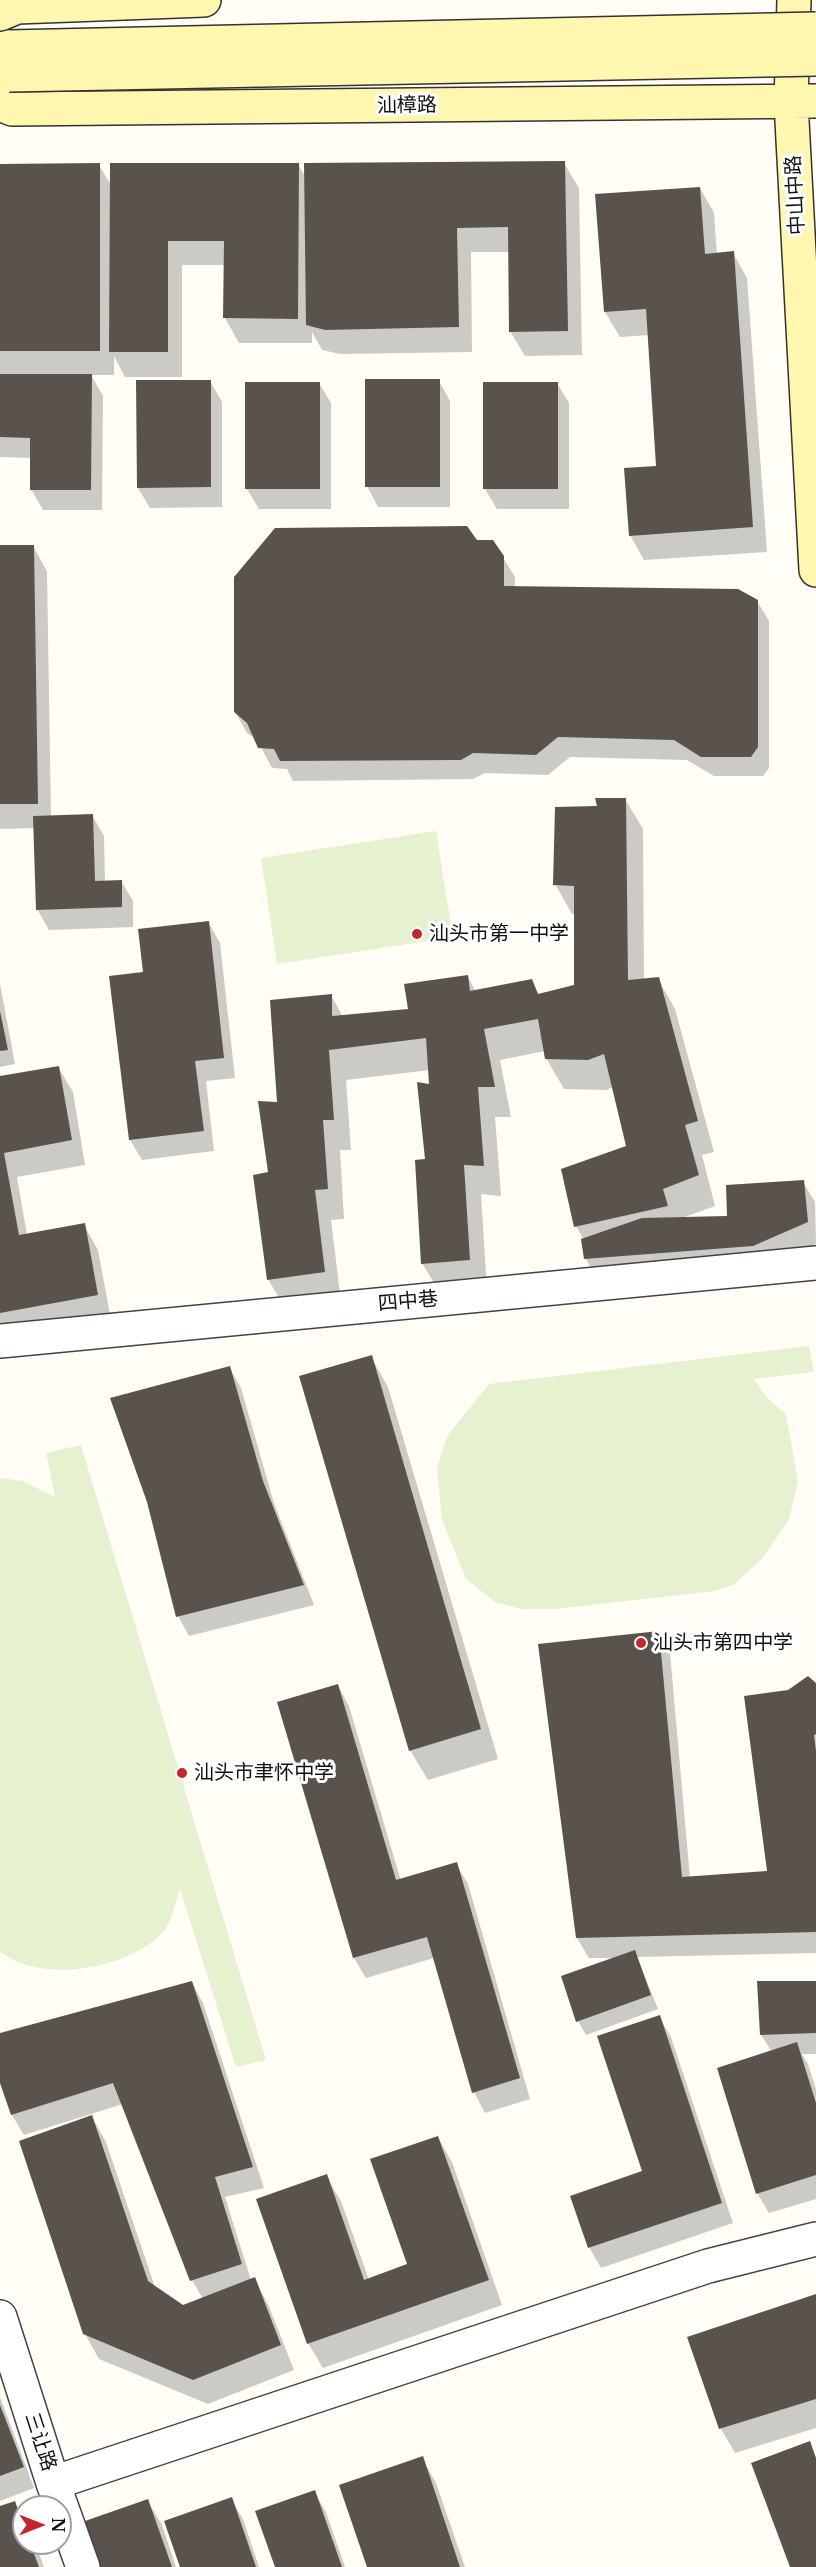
<!DOCTYPE html>
<meta charset="utf-8">
<style>
body{margin:0}
#map{position:relative;width:816px;height:2567px;overflow:hidden;background:#fffdf5;font-family:"Libre Baskerville",serif}
canvas{display:block}
.north{position:absolute;left:12px;top:2495px;width:60px;height:60px;box-sizing:border-box;background:#fff;border:2px solid #a0a0a0;border-radius:50%;rotate:90deg;font-size:16px;font-weight:700;line-height:24px;text-align:center;color:#111}
.north::after{content:'';display:block;margin:auto;width:21px;height:27px;background:#c4262e;clip-path:polygon(50% 0,100% 100%,50% 72%,0 100%)}
</style>
<div id="map">
<canvas width="816" height="2567"></canvas>
<div class="north">N</div>
</div>
<script>
const ctx = document.querySelector('canvas').getContext('2d');
ctx.lineJoin = 'round';
function paint(path, color) {
  ctx.fillStyle = color;
  ctx.fill(path, 'evenodd');
}
function stroke(path, color, width, dash) {
  ctx.strokeStyle = color;
  ctx.lineWidth = width;
  ctx.lineCap = dash ? 'butt' : 'round';
  ctx.setLineDash(dash || []);
  ctx.stroke(path);
}
function write(font, color, halo, rows, align = 'center') {
  ctx.font = font + ' "Libre Baskerville","Noto Sans SC",serif';
  ctx.lineWidth = 6;
  ctx.setLineDash([]);
  ctx.textBaseline = 'middle';
  ctx.strokeStyle = halo;
  ctx.fillStyle = color;
  for (const [text, x, y, turn = 0] of rows) {
    ctx.save();
    ctx.translate(x, y);
    ctx.rotate((+turn || 0) * Math.PI / 180);
    ctx.textAlign = isNaN(turn) ? turn : align;
    if (halo) ctx.strokeText(text, 0, 0);
    ctx.fillText(text, 0, 0);
    ctx.restore();
  }
}
paint(new Path2D(`
 M 436,831 L 453,937 L 277,964 L 261,858 Z
 M 809,1346 L 814,1372 L 754,1379 L 767,1398 L 786,1414 L 798,1481 L 789,1520 L 761,1560 L 733,1585 L 715,1591 L 555,1609 L 521,1609 L 495,1602 L 466,1579 L 442,1520 L 437,1468 L 447,1436 L 489,1384 Z
 M 81,1445 L 266,2060 L 236,2067 L 180,1889 C 174,1905 172,1926 157,1938 C 123,1967 62,1978 20,1963 C 13,1961 6,1955 0,1952 L 0,1478 L 23,1481 L 55,1497 L 46,1453 Z`), '#e6f2cf');
paint(new Path2D(`
 M 564,163 L 579,188 L 582,355 L 525,356 L 510,331 L 509,252 L 471,252 L 472,352 L 340,354 L 322,350 L 312,332 L 312,343 L 239,343 L 225,318 L 225,265 L 182,265 L 182,377 L 125,377 L 114,356 L 114,375 L 91,375 L 103,396 L 102,510 L 43,510 L 31,489 L 32,458 L 0,457 L 0,165 L 99,165 L 112,187 L 298,164 L 306,178 Z
 M 700,188 L 714,213 L 717,254 L 733,253 L 747,278 L 767,552 L 644,560 L 630,535 L 658,467 L 649,335 L 620,337 L 605,312 Z
 M 210,381 L 222,402 L 222,507 L 150,508 L 138,488 Z
 M 439,381 L 450,401 L 450,507 L 378,507 L 367,486 Z
 M 319,383 L 331,403 L 331,509 L 259,509 L 247,489 Z
 M 557,383 L 569,403 L 569,509 L 497,509 L 485,489 Z
 M 476,541 L 502,556 L 515,577 L 515,588 L 757,601 L 769,621 L 769,768 L 763,776 L 714,776 L 687,760 L 570,757 L 548,775 L 485,773 L 473,779 L 293,781 L 287,769 L 272,768 L 257,740 L 247,733 L 235,712 Z
 M 33,546 L 47,571 L 51,817 L 92,815 L 104,836 L 105,882 L 121,881 L 133,901 L 133,927 L 49,930 L 37,909 L 35,828 L 0,829 L 0,547 Z
 M 625,799 L 643,829 L 644,980 L 658,979 L 675,1009 L 714,1152 L 702,1155 L 715,1206 L 682,1218 L 728,1217 L 803,1182 L 815,1202 L 816,1244 L 765,1266 L 597,1279 L 586,1259 L 584,1240 L 576,1226 L 628,1147 L 613,1087 L 606,1090 L 564,1089 L 546,1058 L 545,1051 L 500,1060 L 511,1117 L 495,1117 L 501,1196 L 481,1194 L 487,1290 L 440,1293 L 422,1263 L 430,1070 L 346,1080 L 351,1150 L 340,1150 L 344,1219 L 331,1220 L 341,1302 L 286,1310 L 268,1279 L 270,1173 L 278,1103 L 331,995 L 343,1017 L 410,1011 L 468,977 L 476,992 L 531,980 L 539,995 L 576,987 L 576,915 L 572,914 L 555,884 L 598,807 Z
 M 208,922 L 220,943 L 235,1078 L 206,1081 L 214,1151 L 142,1160 L 130,1140 L 111,978 L 145,973 Z
 M 0,984 L 15,1064 L 0,1067 Z
 M 58,1067 L 73,1092 L 85,1165 L 17,1177 L 27,1235 L 84,1225 L 98,1250 L 111,1320 L 0,1340 L 0,1078 Z
 M 371,1357 L 388,1387 L 498,1759 L 428,1780 L 410,1750 Z
 M 229,1367 L 241,1388 L 274,1503 L 314,1605 L 189,1636 L 178,1616 Z
 M 658,1633 L 670,1653 L 690,1878 L 769,1872 L 789,1691 L 816,1685 L 816,1953 L 637,1957 L 658,2009 L 586,2035 L 578,2021 L 616,1958 L 589,1958 L 577,1938 Z
 M 338,1686 L 349,1706 L 401,1881 L 456,1864 L 468,1884 L 530,2099 L 485,2113 L 474,2092 L 434,1958 L 366,1978 L 354,1958 L 279,1703 Z
 M 816,1963 L 816,2054 L 802,2054 L 808,2064 L 816,2089 L 816,2199 L 769,2213 L 757,2193 L 772,2052 L 761,2035 L 816,1983 Z
 M 192,1983 L 203,2003 L 264,2188 L 225,2197 L 251,2280 L 254,2279 L 268,2304 L 294,2370 L 208,2404 L 99,2359 L 85,2334 L 92,2117 L 106,2142 L 155,2287 L 183,2307 L 203,2299 L 192,2280 L 123,2104 L 24,2135 L 12,2115 L 0,2079 L 0,2035 Z
 M 659,2017 L 671,2037 L 733,2223 L 601,2268 L 589,2247 L 644,2172 Z
 M 438,2138 L 452,2162 L 502,2305 L 323,2368 L 308,2343 L 326,2176 L 341,2201 L 369,2280 L 409,2265 Z
 M 816,2295 L 816,2428 L 735,2453 L 721,2429 L 689,2338 Z
 M 0,2397 L 34,2488 L 0,2501 Z
 M 422,2458 L 436,2483 L 465,2567 L 368,2567 Z
 M 314,2492 L 326,2512 L 345,2567 L 276,2567 Z
 M 231,2499 L 243,2519 L 259,2567 L 181,2567 Z
 M 147,2500 L 162,2525 L 176,2567 L 103,2567 Z
 M 14,2503 L 24,2520 L 24,2543 L 35,2543 L 44,2567 L 0,2567 L 0,2508 Z`), '#0003');
paint(new Path2D(`
 M 565,161 L 568,331 L 509,332 L 508,227 L 457,228 L 459,327 L 325,330 L 306,325 L 304,163 Z
 M 100,163 L 100,351 L 0,351 L 0,164 Z
 M 110,163 L 299,163 L 298,319 L 223,318 L 224,241 L 168,241 L 168,352 L 109,352 Z
 M 700,187 L 705,254 L 734,251 L 753,527 L 629,536 L 624,468 L 656,466 L 646,309 L 604,312 L 595,194 Z
 M 0,374 L 92,374 L 91,490 L 30,490 L 30,438 L 0,437 Z
 M 365,379 L 440,379 L 440,487 L 365,487 Z
 M 136,380 L 211,380 L 211,487 L 137,488 Z
 M 245,382 L 320,382 L 320,489 L 245,489 Z
 M 483,382 L 558,382 L 558,489 L 483,489 Z
 M 467,526 L 477,540 L 493,540 L 504,556 L 504,586 L 738,589 L 758,600 L 758,747 L 751,757 L 701,757 L 674,740 L 558,737 L 536,755 L 473,753 L 461,760 L 280,761 L 274,749 L 258,748 L 247,723 L 234,712 L 234,577 L 275,528 Z
 M 0,545 L 34,545 L 38,804 L 0,804 Z
 M 595,798 L 626,798 L 628,980 L 659,977 L 698,1121 L 685,1125 L 699,1175 L 663,1189 L 668,1206 L 574,1227 L 561,1169 L 626,1146 L 604,1054 L 588,1060 L 545,1059 L 538,1019 L 484,1029 L 495,1087 L 478,1087 L 484,1166 L 464,1165 L 470,1260 L 421,1264 L 415,1160 L 425,1159 L 417,1082 L 429,1084 L 426,1038 L 329,1050 L 334,1120 L 323,1120 L 328,1189 L 315,1190 L 325,1272 L 267,1280 L 253,1175 L 268,1172 L 258,1101 L 277,1102 L 270,1000 L 332,994 L 332,1016 L 408,1009 L 404,984 L 468,975 L 470,991 L 532,979 L 538,994 L 574,985 L 574,886 L 553,885 L 555,807 L 597,806 Z
 M 93,814 L 95,881 L 122,880 L 122,907 L 36,910 L 33,816 Z
 M 209,921 L 224,1058 L 195,1061 L 204,1131 L 129,1140 L 109,976 L 143,972 L 138,929 Z
 M 0,1011 L 8,1050 L 0,1051 Z
 M 59,1066 L 72,1140 L 4,1153 L 19,1235 L 85,1223 L 98,1295 L 0,1313 L 0,1076 Z
 M 804,1180 L 808,1222 L 753,1246 L 584,1259 L 581,1239 L 642,1218 L 727,1216 L 726,1185 Z
 M 372,1355 L 481,1729 L 409,1751 L 299,1376 Z
 M 230,1366 L 263,1481 L 304,1585 L 176,1617 L 147,1502 L 110,1398 Z
 M 659,1631 L 682,1877 L 767,1871 L 744,1696 L 788,1690 L 808,1676 L 816,1683 L 816,1734 L 814,1735 L 816,1751 L 816,1932 L 576,1938 L 538,1644 Z
 M 338,1684 L 396,1880 L 457,1862 L 520,2078 L 472,2093 L 427,1937 L 353,1958 L 277,1702 Z
 M 635,1950 L 651,1995 L 576,2022 L 561,1976 Z
 M 192,1981 L 253,2167 L 215,2177 L 242,2264 L 190,2281 L 113,2083 L 11,2115 L 0,2083 L 0,2033 Z
 M 757,1981 L 816,1981 L 816,2033 L 760,2035 Z
 M 660,2015 L 722,2203 L 588,2248 L 570,2196 L 642,2171 L 597,2036 Z
 M 797,2042 L 816,2103 L 816,2175 L 756,2194 L 717,2068 Z
 M 92,2115 L 148,2281 L 183,2305 L 255,2277 L 281,2345 L 193,2380 L 83,2334 L 19,2141 Z
 M 438,2136 L 489,2280 L 307,2344 L 256,2199 L 327,2174 L 364,2280 L 407,2264 L 370,2159 Z
 M 816,2294 L 816,2399 L 719,2429 L 687,2337 Z
 M 0,2405 L 24,2467 L 0,2476 Z
 M 810,2441 L 816,2458 L 816,2567 L 790,2567 L 751,2463 Z
 M 423,2456 L 460,2567 L 367,2567 L 339,2485 Z
 M 315,2490 L 342,2567 L 275,2567 L 255,2511 Z
 M 232,2497 L 256,2567 L 180,2567 L 164,2521 Z
 M 148,2499 L 172,2567 L 101,2567 L 85,2521 Z
 M 15,2501 L 24,2527 L 24,2543 L 30,2543 L 39,2567 L 0,2567 L 0,2506 Z`), '#5a524d');
const street = new Path2D(`
 M 0,1341 L 816,1263
 M 0,2317 L 53,2483 L 83,2567
 M 53,2483 L 708,2266 L 816,2239`);
const secondary = new Path2D(`
 M 794,0 L 791,102 L 816,570
 M 0,14 L 17,7 L 204,0
 M 0,104 L 12,109 L 816,101`);
stroke(street, '#444', 36);
stroke(secondary, '#333', 36);
stroke(street, '#fff', 33);
stroke(secondary, '#fff6b0', 33);
const secondaryBridge = new Path2D(`
 M 9,47 L 816,29
 M 9,75 L 816,59`);
stroke(secondaryBridge, '#333', 36, []);
stroke(secondaryBridge, '#fff6b0', 33);
for (const [x, y, r, color] of [
 [417,934,6,"#c4262e"],
 [641,1643,6,"#c4262e"],
 [182,1773,6,"#c4262e"]
]) {
  const dot = new Path2D();
  dot.arc(x, y, r, 0, 2 * Math.PI);
  ctx.fillStyle = color;
  ctx.fill(dot);
  stroke(dot, '#fff', 2);
}
write('20px', '#111', '#fff', [
 ["汕樟路",407,106,-1],
 ["中山中路",796,195,-93],
 ["四中巷",408,1302,-5],
 ["三让路",40,2442,72]
]);
write('20px', '#111', '#fff', [
 ["汕头市第一中学",429,934],
 ["汕头市第四中学",653,1643],
 ["汕头市聿怀中学",194,1773]
], 'left');
</script>
